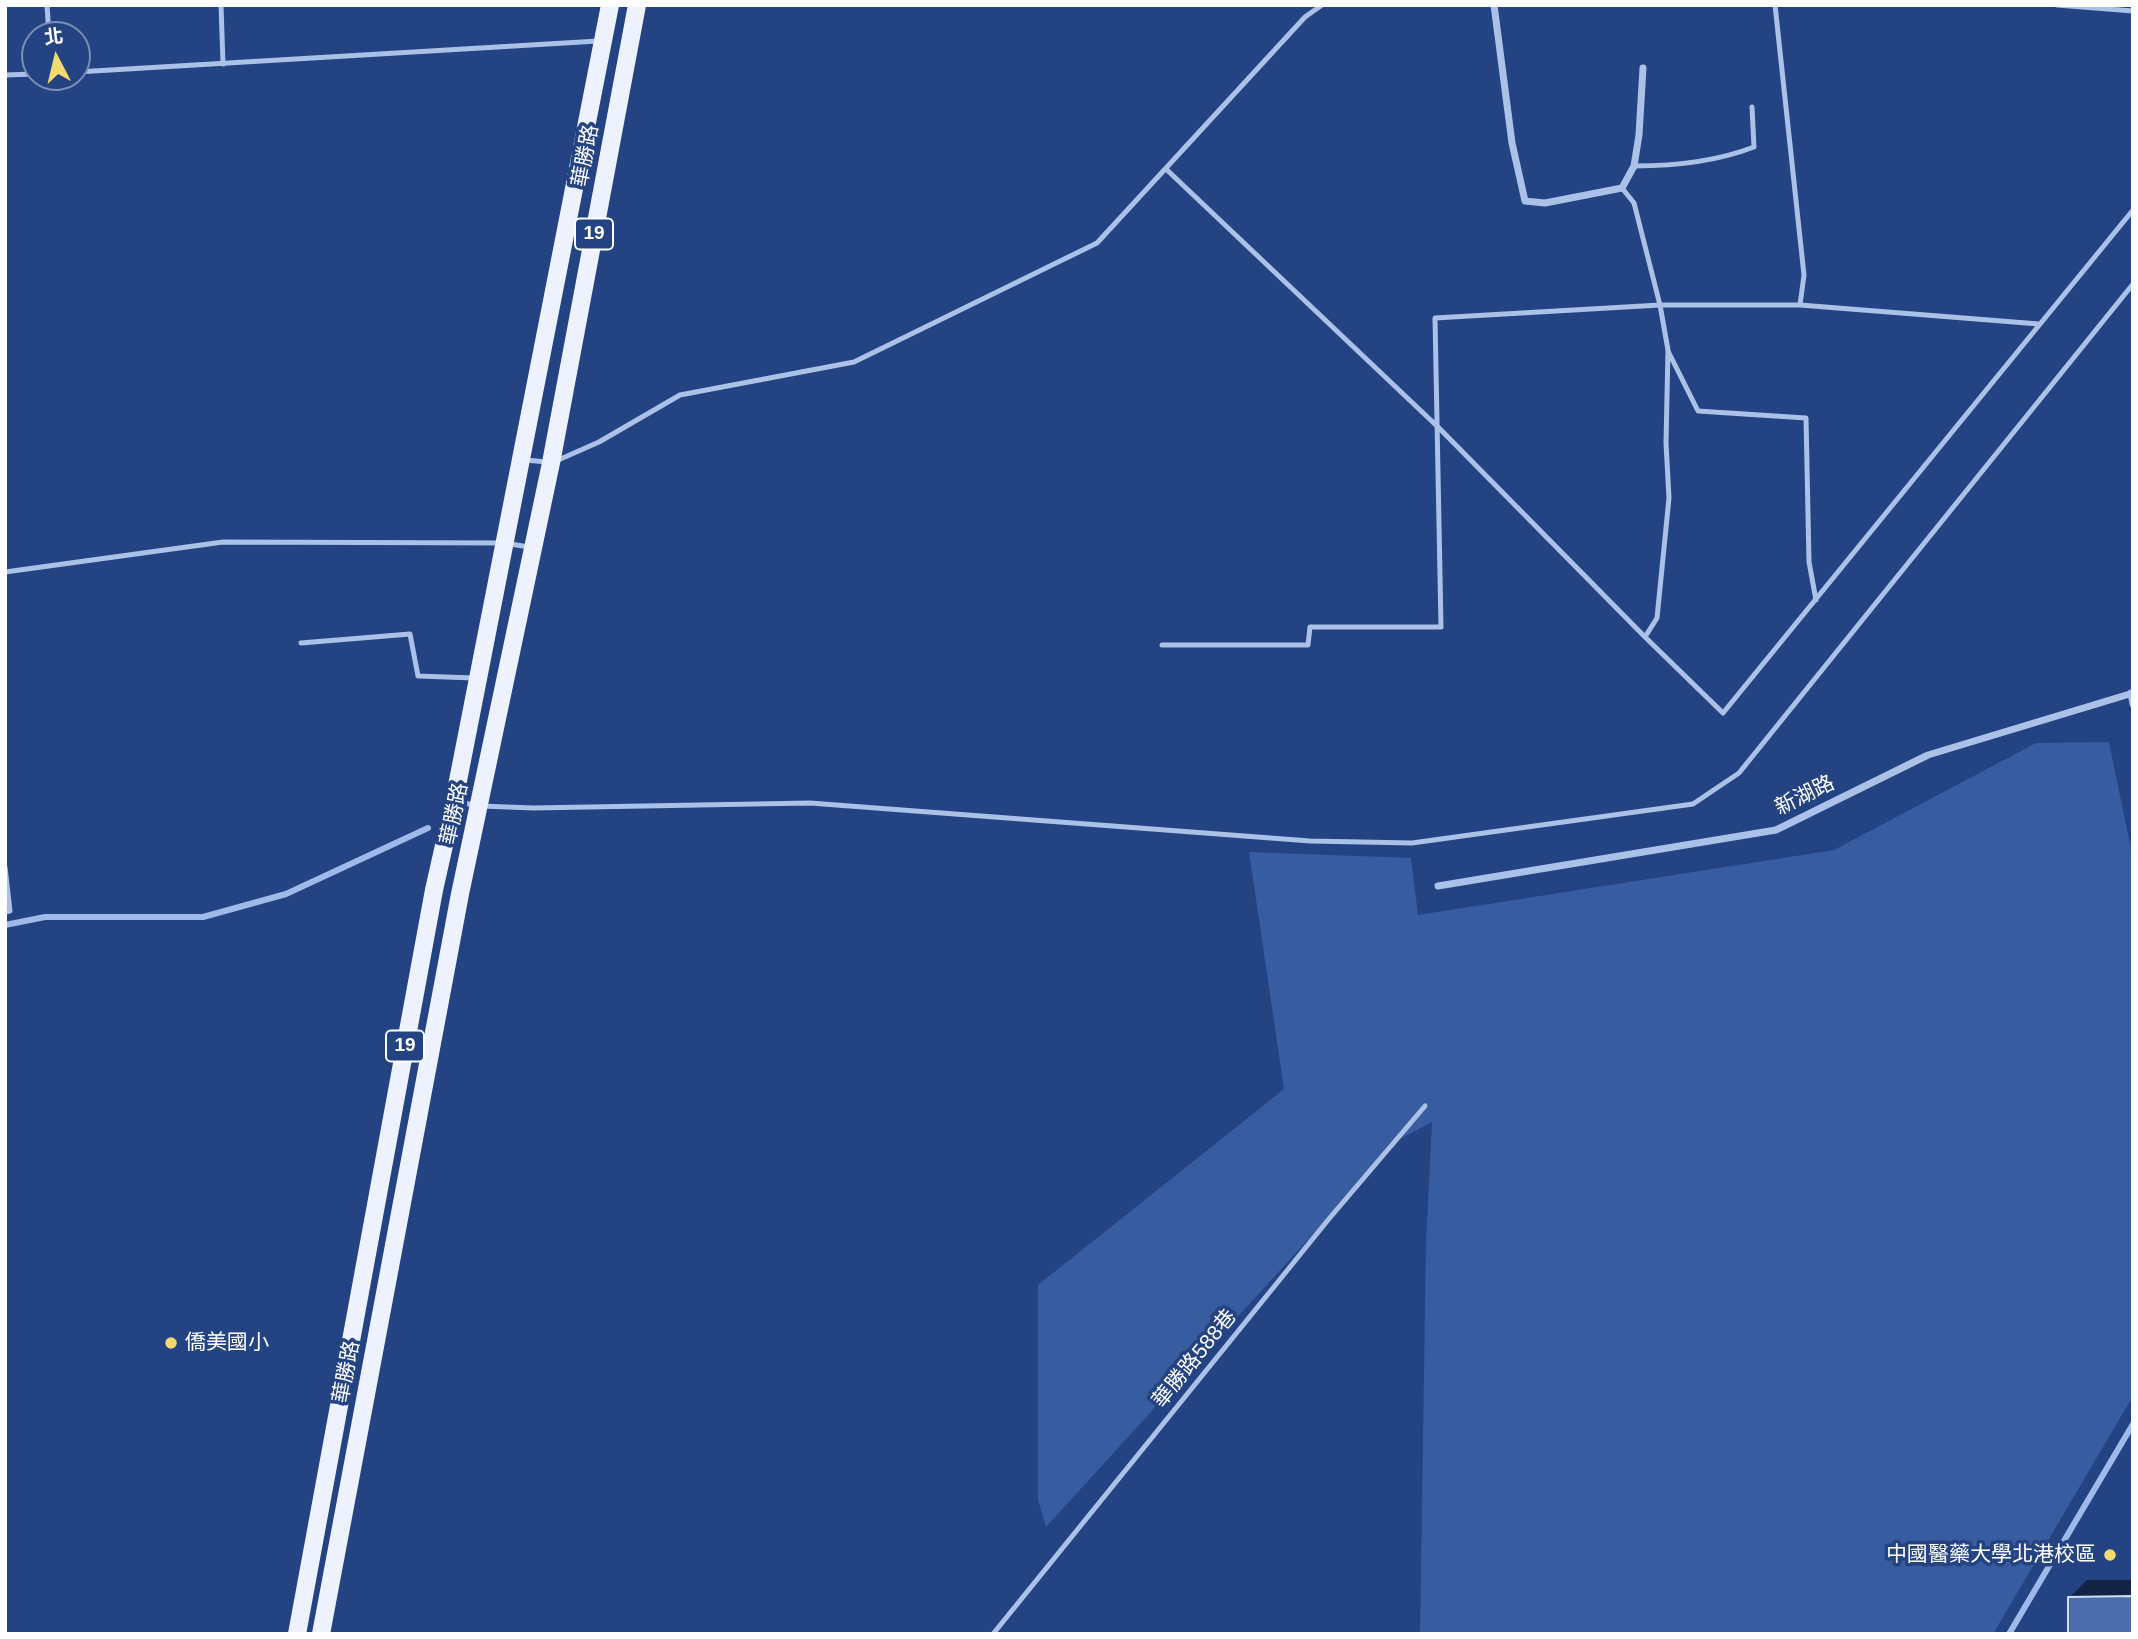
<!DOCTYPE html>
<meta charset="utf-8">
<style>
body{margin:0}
#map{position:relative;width:2138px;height:1639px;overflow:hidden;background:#234383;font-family:Helvetica,"Noto Sans TC",sans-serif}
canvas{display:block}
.frame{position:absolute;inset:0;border:7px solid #fff;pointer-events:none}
.north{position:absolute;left:21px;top:21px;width:70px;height:70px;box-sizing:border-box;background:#234383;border:2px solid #7b8eb5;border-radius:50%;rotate:353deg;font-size:19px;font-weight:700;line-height:28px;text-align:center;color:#fff}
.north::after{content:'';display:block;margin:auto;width:24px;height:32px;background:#f3da6e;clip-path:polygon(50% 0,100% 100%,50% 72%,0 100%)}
</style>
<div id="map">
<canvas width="2138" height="1639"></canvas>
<div class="frame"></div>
<div class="north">北</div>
</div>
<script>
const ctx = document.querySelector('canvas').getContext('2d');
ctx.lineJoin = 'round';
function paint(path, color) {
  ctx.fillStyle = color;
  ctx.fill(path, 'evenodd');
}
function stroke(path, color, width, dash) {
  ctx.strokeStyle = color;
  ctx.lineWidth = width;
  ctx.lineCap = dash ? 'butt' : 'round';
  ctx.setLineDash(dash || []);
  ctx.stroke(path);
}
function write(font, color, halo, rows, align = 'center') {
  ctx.font = font + ' Helvetica,"Noto Sans TC",sans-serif';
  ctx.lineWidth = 7;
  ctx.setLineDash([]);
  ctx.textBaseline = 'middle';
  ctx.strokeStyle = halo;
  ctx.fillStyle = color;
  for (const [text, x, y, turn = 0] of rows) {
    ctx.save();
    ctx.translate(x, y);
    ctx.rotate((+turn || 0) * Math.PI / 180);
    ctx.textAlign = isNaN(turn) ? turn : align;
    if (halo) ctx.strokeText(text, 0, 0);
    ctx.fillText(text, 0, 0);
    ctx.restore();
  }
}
paint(new Path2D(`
 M 2109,742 L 2133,859 L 2133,1396 L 1993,1634 L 1420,1634 L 1426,1243 L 1432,1122 L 1400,1139 L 1046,1527 L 1038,1500 L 1038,1285 L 1284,1089 L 1249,852 L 1411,858 L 1418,915 L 1834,850 L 2036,743 Z`), '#375ca0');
paint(new Path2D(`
 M 2087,1580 L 2133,1580 L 2133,1634 L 2070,1597 Z`), '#0007');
stroke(new Path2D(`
 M 5,925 L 45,917 L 203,917 L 286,894 L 428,828
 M 2009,1634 L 2133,1424`), '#9fbae9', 6);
const building = new Path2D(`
 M 2133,1596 L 2133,1634 L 2068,1634 L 2068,1597 Z`);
paint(building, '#4b6dab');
stroke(building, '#cfddf6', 2);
stroke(new Path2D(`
 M 47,5 L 49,35
 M 221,5 L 223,64
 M 1775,5 L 1804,275 L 1800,305
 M 2057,5 L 2133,11
 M 77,72 L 598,41
 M 5,75 L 35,74
 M 1634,166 C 1675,166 1715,162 1754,147 L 1752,107
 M 1166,169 L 1439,428 L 1645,637 L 1723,713 L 2133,210
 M 1622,188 L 1634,203 L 1660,305 L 1668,350 L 1666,443 L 1669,498 L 1657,618 L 1645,637
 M 1668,351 L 1698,411 L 1806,418 L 1809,562 L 1816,600
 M 525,460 L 547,462
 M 556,461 L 599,442 L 680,395 L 854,362 L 1097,243 L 1305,17 L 1322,5
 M 5,572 L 223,542 L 504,543 L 529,547
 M 301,643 L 410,634 L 418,676 L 474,678
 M 1162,645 L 1308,645 L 1310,627 L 1441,627 L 1435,318 L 1660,305 L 1800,305 L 2039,324
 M 457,802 L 481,806 L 533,808 L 810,803 L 1310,841 L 1412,843 L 1693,804 L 1739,773 L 2133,284
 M 5,867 L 10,911 L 5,912
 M 993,1634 L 1328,1220 L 1425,1106`), '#abc1e8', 5);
stroke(new Path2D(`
 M 1494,5 L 1512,143 L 1525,201 L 1545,203 L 1622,188 L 1634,166 L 1639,135 L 1643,68
 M 2131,693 L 2133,704
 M 1438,886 L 1776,830 L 1928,755 L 2133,693`), '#abc1e8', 7);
stroke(new Path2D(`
 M 297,1634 L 434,890 L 454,801 L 610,5
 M 321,1634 L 460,894 L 551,463 L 637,5`), '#eef2fe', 18);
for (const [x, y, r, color] of [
 [171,1343,7,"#f3da6e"],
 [2110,1555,7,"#f3da6e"]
]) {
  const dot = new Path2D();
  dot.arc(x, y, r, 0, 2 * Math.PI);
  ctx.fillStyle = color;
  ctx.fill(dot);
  stroke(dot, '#234383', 2.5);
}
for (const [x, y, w] of [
 [594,234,38],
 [405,1046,38]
]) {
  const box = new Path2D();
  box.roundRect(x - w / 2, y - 15.5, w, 31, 5);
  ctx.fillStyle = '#234383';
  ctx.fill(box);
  stroke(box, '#fff', 2);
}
write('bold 19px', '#fff', null, [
 ["19",594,234],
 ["19",405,1046]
]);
write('21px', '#fff', '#234383', [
 ["華勝路",586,156,-79],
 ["新湖路",1805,796,-26],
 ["華勝路",455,814,-78],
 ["華勝路588巷",1195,1359,-51],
 ["華勝路",347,1372,-79]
]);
write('21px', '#fff', '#234383', [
 ["僑美國小",185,1343],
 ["中國醫藥大學北港校區",2096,1555,"right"]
], 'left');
</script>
